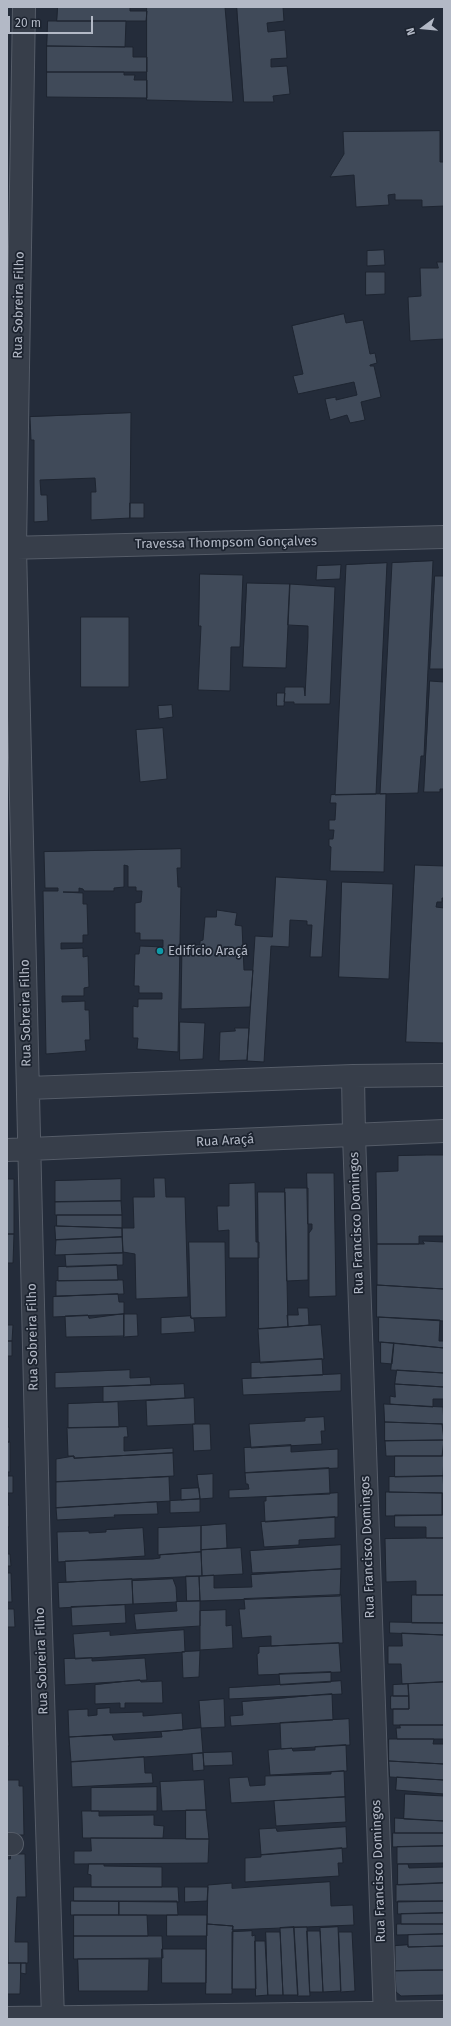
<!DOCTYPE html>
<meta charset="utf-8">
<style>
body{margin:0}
#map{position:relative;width:451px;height:2026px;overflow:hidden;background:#242c3a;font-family:"Fira Sans",sans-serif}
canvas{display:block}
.frame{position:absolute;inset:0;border:8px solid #b3b9c6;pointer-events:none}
.north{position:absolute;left:403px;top:8px;width:40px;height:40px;-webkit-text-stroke:3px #1c232f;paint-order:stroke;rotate:254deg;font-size:11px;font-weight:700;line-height:16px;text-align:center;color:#b3b9c6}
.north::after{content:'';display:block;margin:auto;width:14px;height:18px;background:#b3b9c6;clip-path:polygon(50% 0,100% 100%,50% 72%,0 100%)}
.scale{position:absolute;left:8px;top:16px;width:85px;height:18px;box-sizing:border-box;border:2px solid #b3b9c6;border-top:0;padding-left:5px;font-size:12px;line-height:14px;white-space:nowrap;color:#b3b9c6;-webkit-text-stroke:3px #1c232f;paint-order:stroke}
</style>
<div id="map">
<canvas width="451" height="2026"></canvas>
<div class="frame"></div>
<div class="north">N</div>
<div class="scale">20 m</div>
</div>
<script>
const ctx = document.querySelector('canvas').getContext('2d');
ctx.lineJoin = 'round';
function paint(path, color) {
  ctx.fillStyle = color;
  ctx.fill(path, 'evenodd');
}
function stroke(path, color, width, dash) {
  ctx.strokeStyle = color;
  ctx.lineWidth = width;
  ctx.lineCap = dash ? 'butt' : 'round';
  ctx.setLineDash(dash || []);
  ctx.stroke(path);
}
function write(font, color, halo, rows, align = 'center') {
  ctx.font = font + ' "Fira Sans",sans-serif';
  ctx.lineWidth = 3.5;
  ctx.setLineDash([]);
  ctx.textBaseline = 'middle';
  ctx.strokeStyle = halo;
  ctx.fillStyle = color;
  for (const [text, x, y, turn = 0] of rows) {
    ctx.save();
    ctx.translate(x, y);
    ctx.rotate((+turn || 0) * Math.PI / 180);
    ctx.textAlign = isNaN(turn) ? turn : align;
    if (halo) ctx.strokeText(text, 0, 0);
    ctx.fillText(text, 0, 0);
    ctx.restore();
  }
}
const building = new Path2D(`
 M 58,7 L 130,7 L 130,11 L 147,11 L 146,21 L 57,21 Z
 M 147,7 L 225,7 L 233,102 L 147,100 Z
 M 237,7 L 283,7 L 284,21 L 267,23 L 268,32 L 285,30 L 287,58 L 271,59 L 271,67 L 287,66 L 290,94 L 273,96 L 274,102 L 244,102 Z
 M 48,21 L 126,21 L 125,47 L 47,46 Z
 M 47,46 L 133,47 L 133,57 L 147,57 L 147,72 L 47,72 Z
 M 47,72 L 124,72 L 124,75 L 135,75 L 134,80 L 147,80 L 147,98 L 47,97 Z
 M 440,131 L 440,162 L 444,162 L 444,206 L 422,207 L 422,200 L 395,200 L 395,194 L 388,195 L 389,205 L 356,207 L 354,175 L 330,177 L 344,154 L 343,132 Z
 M 384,250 L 385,265 L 367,266 L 367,251 Z
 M 437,262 L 444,262 L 444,339 L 410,341 L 408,297 L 421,296 L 420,268 L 438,268 Z
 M 366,272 L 385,272 L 385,294 L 366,295 Z
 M 344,314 L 346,323 L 363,320 L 370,354 L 375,353 L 377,363 L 370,365 L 370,366 L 374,366 L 381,397 L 361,402 L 365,420 L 350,423 L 347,415 L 330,420 L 325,399 L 336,397 L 336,400 L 357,395 L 354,382 L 298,394 L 293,376 L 303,374 L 292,326 Z
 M 131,413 L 130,518 L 91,520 L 91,492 L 96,492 L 95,478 L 40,480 L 41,495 L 47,495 L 48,521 L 34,522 L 34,440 L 31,440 L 30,417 Z
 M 130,503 L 144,503 L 144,518 L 130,518 Z
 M 433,561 L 424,756 L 421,756 L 418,793 L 380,794 L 392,563 Z
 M 387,563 L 376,794 L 335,795 L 346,565 Z
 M 341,565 L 340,579 L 316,580 L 317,566 Z
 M 200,574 L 243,575 L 240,647 L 231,647 L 230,691 L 198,690 L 201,626 L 199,626 Z
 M 435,576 L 444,576 L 444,669 L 430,669 Z
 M 247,583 L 290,584 L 286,668 L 243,667 Z
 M 290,584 L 335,587 L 330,704 L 294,704 L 294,702 L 284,702 L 285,687 L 304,687 L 305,696 L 308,637 L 308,626 L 288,625 Z
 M 81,617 L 129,617 L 129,687 L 81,687 Z
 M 430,681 L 444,682 L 444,789 L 440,789 L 440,792 L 424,792 Z
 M 277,693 L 285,693 L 284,706 L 277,706 Z
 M 172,705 L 173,717 L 159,719 L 158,706 Z
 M 163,728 L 167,779 L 140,782 L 136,730 Z
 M 386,794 L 384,872 L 330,871 L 331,847 L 329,846 L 329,839 L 333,839 L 334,830 L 329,830 L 329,820 L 335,820 L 336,803 L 330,803 L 331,795 Z
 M 181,849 L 181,868 L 177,868 L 178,887 L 181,887 L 178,1052 L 137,1049 L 138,1038 L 133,1038 L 133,1006 L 138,1007 L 138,999 L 162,999 L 162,993 L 139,993 L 139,986 L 134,986 L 135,954 L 139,954 L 140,946 L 163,947 L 163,940 L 140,940 L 140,933 L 135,933 L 135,903 L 141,902 L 142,891 L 136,891 L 136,887 L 128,887 L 128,866 L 124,865 L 124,887 L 114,888 L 114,891 L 84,891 L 83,889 L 79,888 L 79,892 L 63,892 L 83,893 L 83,904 L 87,904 L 88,935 L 83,935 L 83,943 L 61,943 L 61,949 L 83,948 L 83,957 L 88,956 L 89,987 L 84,988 L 84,996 L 62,996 L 62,1002 L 85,1001 L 85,1010 L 89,1010 L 90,1040 L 85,1040 L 86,1051 L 46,1054 L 43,891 L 58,891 L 58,888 L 45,888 L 44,852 Z
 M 415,865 L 444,866 L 444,898 L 442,898 L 442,902 L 437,902 L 436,907 L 444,908 L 444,1043 L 406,1042 Z
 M 276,877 L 327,880 L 322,957 L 310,957 L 312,925 L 307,925 L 307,921 L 290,920 L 289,947 L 271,946 L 264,1062 L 247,1061 L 255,936 L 272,937 Z
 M 342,882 L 393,884 L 389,979 L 339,977 Z
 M 217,910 L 237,913 L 235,925 L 242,926 L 244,970 L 253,970 L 250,1007 L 181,1009 L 182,945 L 200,945 L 200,941 L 203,940 L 205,917 L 216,917 Z
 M 180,1022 L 205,1023 L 203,1059 L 180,1060 Z
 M 235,1028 L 249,1028 L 247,1060 L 219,1061 L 220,1032 L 235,1031 Z
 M 427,1155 L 444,1155 L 444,1236 L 419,1236 L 419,1244 L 377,1244 L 376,1172 L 398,1171 L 398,1156 Z
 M 307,1173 L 334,1173 L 336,1296 L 309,1297 L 309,1233 L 312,1229 L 312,1224 L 308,1224 Z
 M 154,1178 L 165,1178 L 166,1197 L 185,1197 L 188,1297 L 136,1299 L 135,1254 L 123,1252 L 122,1228 L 134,1228 L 133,1197 L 154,1197 Z
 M 7,1179 L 14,1179 L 14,1234 L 7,1234 Z
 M 121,1179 L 121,1201 L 55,1202 L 55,1181 Z
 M 255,1183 L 256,1242 L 259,1242 L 259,1258 L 229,1258 L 229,1230 L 218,1231 L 217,1206 L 229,1206 L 229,1184 Z
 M 285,1188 L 308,1188 L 308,1280 L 287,1281 Z
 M 258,1192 L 285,1192 L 288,1327 L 259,1329 Z
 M 121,1201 L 122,1215 L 55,1215 L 55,1202 Z
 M 57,1215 L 122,1215 L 122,1228 L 57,1226 Z
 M 55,1226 L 122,1228 L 122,1237 L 56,1240 Z
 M 7,1234 L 14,1234 L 13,1263 L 7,1263 Z
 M 122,1237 L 123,1253 L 55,1255 L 56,1240 Z
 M 423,1241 L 444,1242 L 444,1289 L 377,1285 L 377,1244 L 424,1244 Z
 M 189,1242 L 225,1242 L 226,1317 L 191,1318 Z
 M 123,1253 L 123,1265 L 66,1267 L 65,1255 Z
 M 117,1265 L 118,1280 L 58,1281 L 58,1267 Z
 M 118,1280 L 123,1280 L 124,1294 L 56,1296 L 56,1281 Z
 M 377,1285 L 444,1289 L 444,1321 L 377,1317 Z
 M 118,1294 L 119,1302 L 124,1302 L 124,1314 L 53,1317 L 53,1297 Z
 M 298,1308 L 308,1308 L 309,1325 L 288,1327 L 287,1315 L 298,1315 Z
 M 124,1314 L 124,1336 L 66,1337 L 65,1316 L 88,1315 L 89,1318 Z
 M 124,1314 L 137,1314 L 138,1336 L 124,1337 Z
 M 191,1316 L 191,1318 L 194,1319 L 195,1332 L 161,1334 L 161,1318 Z
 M 379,1317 L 440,1320 L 439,1341 L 444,1341 L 444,1348 L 379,1342 Z
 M 7,1325 L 13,1325 L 12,1341 L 7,1341 Z
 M 321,1325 L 324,1359 L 260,1363 L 258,1329 Z
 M 7,1341 L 12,1341 L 12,1356 L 7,1356 Z
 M 381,1342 L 394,1343 L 392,1364 L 381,1363 Z
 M 394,1343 L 444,1348 L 444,1373 L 391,1370 Z
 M 322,1359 L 323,1375 L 251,1378 L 251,1363 Z
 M 130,1370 L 130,1378 L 150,1377 L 151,1385 L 55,1388 L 55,1373 Z
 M 397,1370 L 444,1373 L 444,1387 L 395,1384 Z
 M 341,1374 L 341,1391 L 243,1395 L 242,1379 Z
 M 184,1384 L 185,1398 L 103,1402 L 103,1387 Z
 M 395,1384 L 444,1387 L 444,1399 L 433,1399 L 433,1407 L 390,1404 L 390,1396 L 395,1397 Z
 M 194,1398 L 195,1424 L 147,1426 L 146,1401 Z
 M 118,1402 L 119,1427 L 68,1428 L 68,1404 Z
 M 384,1404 L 443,1407 L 444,1424 L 385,1422 Z
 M 324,1417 L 325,1431 L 321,1431 L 322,1444 L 251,1448 L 249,1424 L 305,1421 L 305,1418 Z
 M 385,1422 L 442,1424 L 444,1440 L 385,1441 Z
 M 193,1424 L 210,1424 L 211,1450 L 194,1451 Z
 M 7,1427 L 9,1427 L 9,1442 L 7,1442 Z
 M 127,1427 L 128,1437 L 124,1437 L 124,1451 L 173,1448 L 173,1453 L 74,1458 L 74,1456 L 68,1456 L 67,1428 Z
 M 442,1440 L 444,1440 L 442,1456 L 386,1456 L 385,1441 Z
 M 7,1442 L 10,1442 L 10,1472 L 7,1472 Z
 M 291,1445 L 291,1452 L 338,1449 L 338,1468 L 245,1473 L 244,1448 Z
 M 173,1453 L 174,1476 L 56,1482 L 56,1459 L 74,1456 L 74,1458 Z
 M 395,1456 L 444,1456 L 443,1476 L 395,1477 Z
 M 329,1468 L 330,1494 L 229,1498 L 229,1490 L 249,1489 L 248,1484 L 246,1484 L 245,1473 Z
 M 213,1474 L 213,1498 L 200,1499 L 197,1475 Z
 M 7,1476 L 13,1476 L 13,1493 L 7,1493 Z
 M 443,1476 L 444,1493 L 389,1492 L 389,1477 Z
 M 169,1477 L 170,1501 L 56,1508 L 56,1482 Z
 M 199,1488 L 200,1499 L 181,1500 L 181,1489 Z
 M 386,1492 L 442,1493 L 442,1515 L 386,1516 Z
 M 338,1493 L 338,1517 L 265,1522 L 264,1501 L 266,1501 L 266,1497 Z
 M 200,1499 L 200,1512 L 170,1513 L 170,1501 Z
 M 157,1502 L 158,1514 L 114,1515 L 115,1517 L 57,1520 L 56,1508 Z
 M 7,1505 L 9,1505 L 9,1527 L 7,1527 Z
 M 395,1515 L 444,1515 L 444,1538 L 426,1538 L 426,1527 L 395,1527 Z
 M 335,1517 L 335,1538 L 299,1540 L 299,1545 L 264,1547 L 261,1522 Z
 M 226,1524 L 227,1548 L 201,1550 L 201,1526 Z
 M 201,1526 L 201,1552 L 158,1555 L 158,1528 Z
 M 143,1528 L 145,1556 L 58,1562 L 57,1532 L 89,1531 L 89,1533 L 106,1532 L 106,1530 Z
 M 426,1538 L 444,1538 L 444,1595 L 416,1595 L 416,1581 L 386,1582 L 385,1539 Z
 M 341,1545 L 341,1569 L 252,1573 L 250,1551 Z
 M 241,1548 L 243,1574 L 202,1576 L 201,1550 Z
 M 201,1552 L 202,1576 L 66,1582 L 65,1561 L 153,1559 L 160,1558 L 160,1555 Z
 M 7,1554 L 10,1554 L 11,1566 L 7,1566 Z
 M 341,1569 L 340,1596 L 200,1601 L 199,1576 L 214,1575 L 214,1588 L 252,1587 L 251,1575 Z
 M 7,1573 L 11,1573 L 12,1602 L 7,1602 Z
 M 186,1576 L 199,1576 L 200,1601 L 187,1601 Z
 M 132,1579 L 133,1604 L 59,1608 L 58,1583 Z
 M 173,1579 L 176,1587 L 177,1602 L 133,1604 L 132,1581 Z
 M 341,1595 L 343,1643 L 271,1646 L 271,1636 L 242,1638 L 239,1609 L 245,1609 L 244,1599 Z
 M 412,1595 L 444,1595 L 444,1623 L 412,1623 Z
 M 200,1601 L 200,1626 L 136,1630 L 134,1614 L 177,1611 L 176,1602 Z
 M 125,1605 L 126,1623 L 72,1626 L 71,1607 Z
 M 7,1609 L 14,1609 L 15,1627 L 7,1627 Z
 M 226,1610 L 226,1626 L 232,1625 L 233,1648 L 200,1650 L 200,1611 Z
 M 390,1622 L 444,1623 L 444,1635 L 390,1633 Z
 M 184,1630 L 185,1652 L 75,1659 L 73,1634 L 110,1631 L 110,1635 Z
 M 402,1633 L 444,1635 L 444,1682 L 402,1684 L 401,1664 L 388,1664 L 388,1646 L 402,1646 Z
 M 339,1643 L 341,1672 L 258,1675 L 257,1654 L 259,1653 L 259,1647 Z
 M 200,1651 L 199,1677 L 183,1678 L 182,1652 Z
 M 92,1658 L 92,1661 L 145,1658 L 147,1680 L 65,1685 L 64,1659 Z
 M 331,1672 L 331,1682 L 280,1685 L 279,1674 Z
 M 140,1680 L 141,1682 L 162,1681 L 163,1703 L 125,1703 L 125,1708 L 120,1708 L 120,1703 L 95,1704 L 95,1685 Z
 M 341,1681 L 342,1694 L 229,1699 L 229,1688 Z
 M 444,1682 L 444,1725 L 393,1725 L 393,1709 L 409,1709 L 408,1684 Z
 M 408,1684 L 409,1696 L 393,1696 L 393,1685 Z
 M 332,1694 L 333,1720 L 231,1726 L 230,1716 L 243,1715 L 242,1702 Z
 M 391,1696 L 409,1696 L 409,1709 L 391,1709 Z
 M 224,1699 L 225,1727 L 201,1728 L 199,1701 Z
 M 110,1708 L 110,1713 L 143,1712 L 143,1716 L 182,1713 L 183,1730 L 69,1737 L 68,1710 L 88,1709 L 88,1716 L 97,1715 L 97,1709 Z
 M 349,1719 L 350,1745 L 281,1749 L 280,1723 Z
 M 8,1721 L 9,1746 L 7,1746 L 7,1722 Z
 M 400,1725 L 444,1725 L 444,1739 L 397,1739 L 396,1728 L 400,1728 Z
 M 201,1728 L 203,1753 L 71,1762 L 69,1737 L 112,1735 L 114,1740 L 162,1737 L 161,1732 Z
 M 389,1739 L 434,1739 L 433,1744 L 444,1744 L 444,1764 L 389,1761 Z
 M 346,1745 L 347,1771 L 270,1775 L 268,1750 L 292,1748 L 293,1751 L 315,1750 L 315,1747 Z
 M 232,1752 L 233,1765 L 204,1766 L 203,1753 Z
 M 203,1753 L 204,1770 L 193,1771 L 192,1754 Z
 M 144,1757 L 145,1773 L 152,1773 L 153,1783 L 72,1787 L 71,1762 Z
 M 389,1761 L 444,1764 L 444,1780 L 390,1777 Z
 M 344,1771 L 345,1797 L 231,1803 L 229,1778 L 248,1777 L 250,1786 L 265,1785 L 265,1776 L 331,1774 L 331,1772 Z
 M 397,1777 L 444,1780 L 444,1794 L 396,1790 Z
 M 7,1780 L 19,1780 L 19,1786 L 23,1786 L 24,1835 L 7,1835 Z
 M 204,1780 L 206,1810 L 162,1811 L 160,1782 Z
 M 157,1787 L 157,1811 L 91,1811 L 91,1788 Z
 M 405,1794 L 444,1796 L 444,1821 L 404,1819 Z
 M 345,1797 L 346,1822 L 276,1826 L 274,1801 Z
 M 186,1810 L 206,1810 L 209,1839 L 186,1839 Z
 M 82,1811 L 99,1811 L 99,1816 L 154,1815 L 154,1825 L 164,1826 L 163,1838 L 83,1838 Z
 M 395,1818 L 444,1821 L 444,1833 L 395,1833 Z
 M 346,1827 L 347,1848 L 261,1855 L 259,1829 L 276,1828 L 277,1831 Z
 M 393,1833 L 444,1833 L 444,1846 L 393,1847 Z
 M 91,1838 L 209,1839 L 208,1863 L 74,1864 L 74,1851 L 91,1851 Z
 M 444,1846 L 444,1863 L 397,1864 L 397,1847 Z
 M 342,1848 L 343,1863 L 338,1863 L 339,1876 L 245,1882 L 245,1858 L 261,1857 L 261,1855 Z
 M 11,1854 L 25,1854 L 26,1897 L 17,1897 L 15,1942 L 28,1942 L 28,1963 L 8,1963 L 7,1859 L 10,1859 Z
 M 89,1864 L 104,1864 L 104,1866 L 162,1867 L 162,1887 L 91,1887 L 91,1875 L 88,1874 Z
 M 398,1864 L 408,1864 L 409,1868 L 444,1867 L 444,1883 L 398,1885 Z
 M 330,1882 L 331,1906 L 353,1905 L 354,1925 L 232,1930 L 233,1926 L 207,1924 L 208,1885 L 232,1883 L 232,1888 Z
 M 444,1883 L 444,1901 L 396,1902 L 396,1885 Z
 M 74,1887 L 178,1887 L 179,1902 L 74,1901 Z
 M 185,1887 L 208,1887 L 207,1901 L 185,1902 Z
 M 71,1901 L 119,1901 L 119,1915 L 71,1915 Z
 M 119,1901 L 177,1901 L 178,1915 L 119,1915 Z
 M 398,1901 L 444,1901 L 444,1913 L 398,1914 Z
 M 444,1913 L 444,1924 L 401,1924 L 401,1914 Z
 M 74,1915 L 147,1915 L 148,1936 L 74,1936 Z
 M 167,1915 L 207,1915 L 207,1936 L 167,1936 Z
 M 207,1924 L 233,1926 L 232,1994 L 206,1994 Z
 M 397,1924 L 444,1924 L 444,1934 L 397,1935 Z
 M 294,1927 L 298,1995 L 283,1995 L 280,1928 Z
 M 294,1927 L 307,1927 L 310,1996 L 298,1996 Z
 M 338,1927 L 341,1991 L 323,1992 L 320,1928 Z
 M 252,1931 L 252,1936 L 255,1935 L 256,1989 L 232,1989 L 232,1932 Z
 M 307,1931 L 320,1931 L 323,1992 L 310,1992 Z
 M 266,1932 L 280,1932 L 283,1995 L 268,1995 Z
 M 339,1932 L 352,1932 L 355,1991 L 341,1992 Z
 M 444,1934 L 444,1946 L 408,1947 L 408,1935 Z
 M 74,1936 L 162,1936 L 163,1958 L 74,1959 Z
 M 255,1941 L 265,1941 L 268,1995 L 256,1996 Z
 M 408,1945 L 408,1947 L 444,1946 L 444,1970 L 395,1971 L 395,1946 Z
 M 162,1949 L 206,1949 L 206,1983 L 162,1983 Z
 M 78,1959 L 149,1959 L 148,1991 L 79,1991 Z
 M 8,1963 L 21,1963 L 20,1994 L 7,1994 Z
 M 21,1963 L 26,1963 L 26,1974 L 21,1973 Z
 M 427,1970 L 444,1970 L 444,1995 L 401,1996 L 396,1992 L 395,1971 Z`);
paint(building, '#404a59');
stroke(building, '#1e2531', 1);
const minor = new Path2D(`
 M 24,7 L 15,547 L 40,1599 L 53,2019
 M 7,548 L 444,537
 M 353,1076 L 354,1135 L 385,2019
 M 28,1088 L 353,1076 L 444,1075
 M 7,1150 L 444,1131
 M 7,1844 L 12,1844
 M 7,2018 L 444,2012`);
stroke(minor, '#555c68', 24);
stroke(minor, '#373e4a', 22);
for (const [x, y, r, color] of [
 [160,951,4,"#0f9aa8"]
]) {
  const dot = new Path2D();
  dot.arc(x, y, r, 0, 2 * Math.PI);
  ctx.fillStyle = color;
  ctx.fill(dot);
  stroke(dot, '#1c232f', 1.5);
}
write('13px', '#b3b9c6', '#1c232f', [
 ["Rua Sobreira Filho",19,305,-89],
 ["Travessa Thompsom Gonçalves",226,543,-1],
 ["Rua Sobreira Filho",26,1013,-91],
 ["Rua Araçá",225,1141,-3],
 ["Rua Francisco Domingos",357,1223,-92],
 ["Rua Sobreira Filho",33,1337,-91],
 ["Rua Francisco Domingos",368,1547,-92],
 ["Rua Sobreira Filho",42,1661,-92],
 ["Rua Francisco Domingos",379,1871,-92]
]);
write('13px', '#b3b9c6', '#1c232f', [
 ["Edifício Araçá",168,951]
], 'left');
</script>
